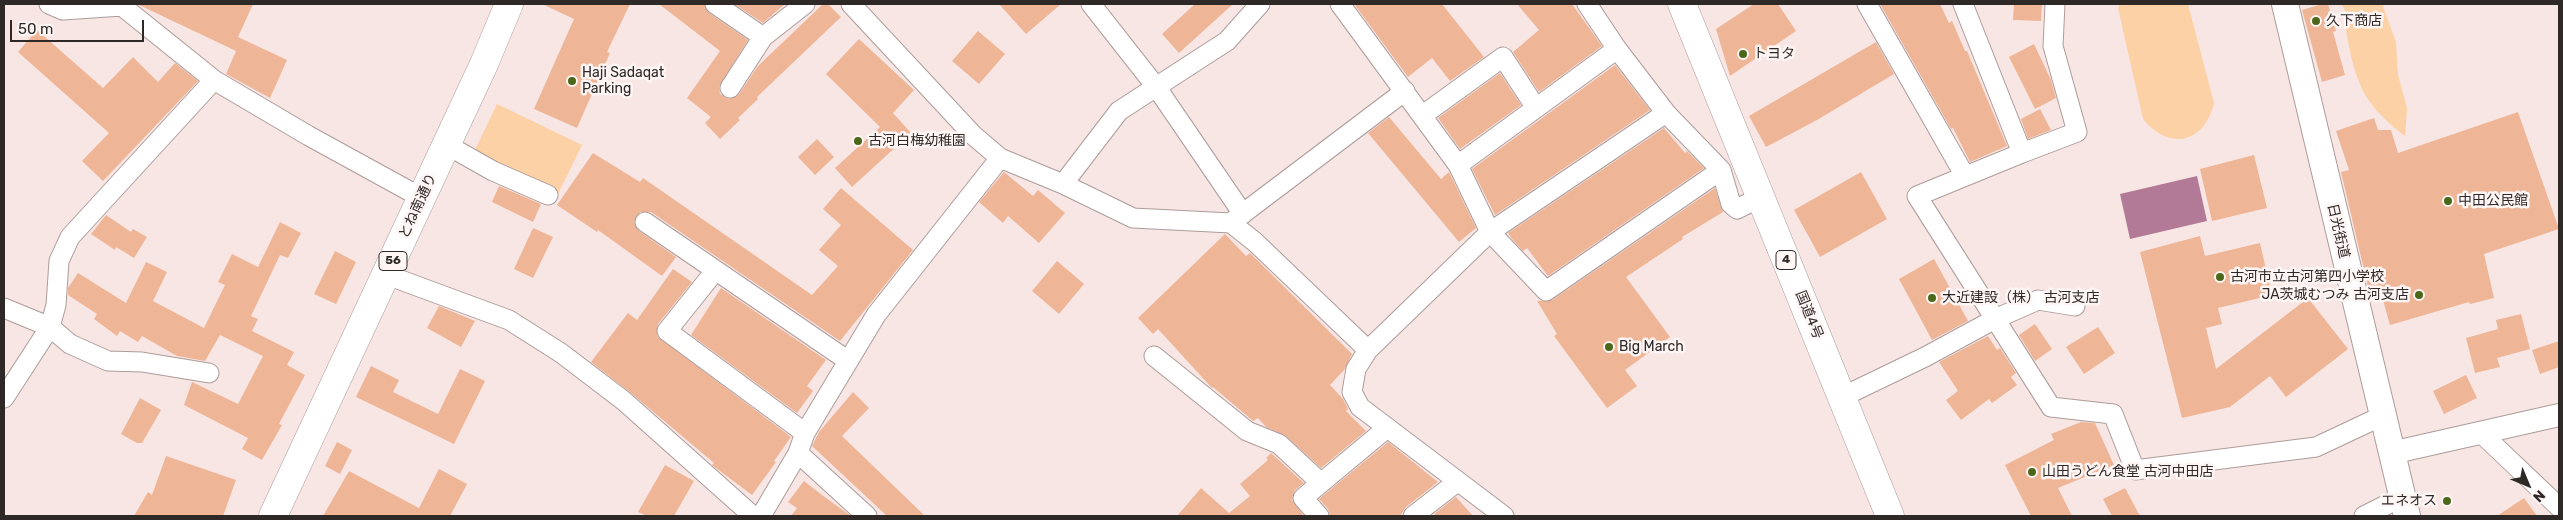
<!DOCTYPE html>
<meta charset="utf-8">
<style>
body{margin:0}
#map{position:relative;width:2563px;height:520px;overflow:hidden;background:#f8e6e4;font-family:Rubik,sans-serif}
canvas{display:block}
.frame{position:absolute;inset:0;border:5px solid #2e2827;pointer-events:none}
.north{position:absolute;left:2503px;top:460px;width:50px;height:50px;-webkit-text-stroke:4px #fdf6f5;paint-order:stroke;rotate:135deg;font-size:14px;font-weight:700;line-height:20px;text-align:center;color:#2e2827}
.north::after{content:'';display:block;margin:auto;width:18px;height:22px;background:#2e2827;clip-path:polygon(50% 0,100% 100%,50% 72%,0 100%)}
.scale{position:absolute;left:10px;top:20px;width:134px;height:22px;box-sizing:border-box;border:2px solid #2e2827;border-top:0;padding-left:6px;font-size:15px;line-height:18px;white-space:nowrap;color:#2e2827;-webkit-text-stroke:4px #fdf6f5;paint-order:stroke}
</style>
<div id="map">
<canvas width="2563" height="520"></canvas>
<div class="frame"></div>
<div class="north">N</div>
<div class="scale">50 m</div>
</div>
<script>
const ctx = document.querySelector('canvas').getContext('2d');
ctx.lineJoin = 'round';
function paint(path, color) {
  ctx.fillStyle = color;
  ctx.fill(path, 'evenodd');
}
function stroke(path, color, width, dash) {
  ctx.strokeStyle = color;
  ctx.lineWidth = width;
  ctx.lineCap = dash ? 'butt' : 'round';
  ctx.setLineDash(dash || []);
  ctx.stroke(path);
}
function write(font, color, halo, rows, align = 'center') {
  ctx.font = font + ' Rubik,"Noto Sans JP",sans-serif';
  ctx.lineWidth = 5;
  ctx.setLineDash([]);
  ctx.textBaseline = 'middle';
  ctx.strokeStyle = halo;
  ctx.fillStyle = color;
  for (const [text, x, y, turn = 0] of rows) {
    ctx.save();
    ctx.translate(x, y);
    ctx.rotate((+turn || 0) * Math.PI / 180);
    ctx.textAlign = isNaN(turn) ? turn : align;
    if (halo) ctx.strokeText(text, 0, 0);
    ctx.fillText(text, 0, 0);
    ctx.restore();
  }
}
paint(new Path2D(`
 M 2120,4 L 2188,4 L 2214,103 C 2204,144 2169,151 2143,119 L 2118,8 Z
 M 2341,4 L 2382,4 L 2396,42 L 2398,75 L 2407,108 L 2405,136 C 2365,106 2356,85 2347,36 C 2344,22 2351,17 2341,4 Z
 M 497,104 L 582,145 L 558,194 L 473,154 Z`), '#fcd1a5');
paint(new Path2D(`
 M 2197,176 L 2207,221 L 2130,239 L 2120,194 Z`), '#b27a97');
paint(new Path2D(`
 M 137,4 L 253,4 L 238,37 L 287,60 L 270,98 L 226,74 L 236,51 Z
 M 542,4 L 630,4 L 607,52 L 610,53 L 577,128 L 534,109 L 574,19 Z
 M 659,4 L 704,4 L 709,13 L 748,40 L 719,87 L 720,94 L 729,99 L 739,94 L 758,66 L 823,4 L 828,4 L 841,17 L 757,97 L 758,99 L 738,118 L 740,120 L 720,139 L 705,123 L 711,117 L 687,98 L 720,51 Z
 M 734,4 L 785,4 L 763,23 Z
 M 999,4 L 1061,4 L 1026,34 Z
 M 1195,4 L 1233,4 L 1179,53 L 1162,34 Z
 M 1354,4 L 1442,4 L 1484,57 L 1450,81 L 1432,58 L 1408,77 Z
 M 1517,4 L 1572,4 L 1602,46 L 1539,92 L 1513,52 L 1539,30 Z
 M 1754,4 L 1778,4 L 1796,31 L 1730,76 L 1716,29 Z
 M 1880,4 L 1940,4 L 1949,23 L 1952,21 L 1965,51 L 1967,51 L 2007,146 L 1970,162 L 1953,128 L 1951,129 Z
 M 2014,4 L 2042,4 L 2041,21 L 2013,20 Z
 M 2322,4 L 2328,4 L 2336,31 L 2333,32 L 2345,75 L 2322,82 L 2302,10 Z
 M 37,30 L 103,88 L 133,57 L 158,82 L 175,63 L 198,81 L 103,181 L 82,161 L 109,133 L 18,52 Z
 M 978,31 L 1005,54 L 979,84 L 952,61 Z
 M 859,39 L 914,90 L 893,113 L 911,133 L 852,187 L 835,168 L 880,127 L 826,74 Z
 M 1876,42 L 1894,74 L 1817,120 L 1766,147 L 1749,116 Z
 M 2034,44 L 2051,80 L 2056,98 L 2035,109 L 2009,57 Z
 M 1615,65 L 1650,110 L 1495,215 L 1472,169 Z
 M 1500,73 L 1521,105 L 1460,149 L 1438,118 Z
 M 2040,109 L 2051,130 L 2028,139 L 2021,119 Z
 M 2518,112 L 2559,229 L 2484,254 L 2494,298 L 2470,304 L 2469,302 L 2390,325 L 2379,286 L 2369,291 L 2341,172 L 2349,170 L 2336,131 L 2374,118 L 2378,130 L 2391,130 L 2398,153 Z
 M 1389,117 L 1441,179 L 1449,172 L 1476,228 L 1459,242 L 1368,133 Z
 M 1664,128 L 1685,153 L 1687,151 L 1704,168 L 1548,276 L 1527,248 L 1523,251 L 1512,239 L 1508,233 Z
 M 817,139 L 834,157 L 815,175 L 798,157 Z
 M 593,153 L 640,182 L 643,178 L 812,295 L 838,266 L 819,250 L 841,225 L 823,209 L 841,188 L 913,250 L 840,341 L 651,212 L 640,212 L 634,222 L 639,231 L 676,257 L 662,276 L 598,230 L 597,232 L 557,205 Z
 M 2254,155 L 2267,208 L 2212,221 L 2200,169 Z
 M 1004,172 L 1033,196 L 1038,190 L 1065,213 L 1039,243 L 1008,216 L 1003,223 L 979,202 Z
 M 1861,172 L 1887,219 L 1820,257 L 1794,210 Z
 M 499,186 L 541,204 L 533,222 L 492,202 Z
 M 1715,188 L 1723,212 L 1682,237 L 1683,239 L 1626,277 L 1670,337 L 1625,370 L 1637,386 L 1607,408 L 1554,336 L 1557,334 L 1537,301 L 1552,300 Z
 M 106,215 L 131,232 L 133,229 L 147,237 L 134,258 L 116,247 L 115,250 L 91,234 Z
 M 280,222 L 301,233 L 288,258 L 280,255 L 251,316 L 258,319 L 252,331 L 294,352 L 287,365 L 305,375 L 279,424 L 282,425 L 262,460 L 242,449 L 248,438 L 184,405 L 192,382 L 238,404 L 263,356 L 220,335 L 205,361 L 177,356 L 142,336 L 138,342 L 120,331 L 117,336 L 94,319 L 97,314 L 68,295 L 68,288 L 78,273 L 126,303 L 146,262 L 167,272 L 153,301 L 204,328 L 225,285 L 218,282 L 232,254 L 258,267 Z
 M 533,228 L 553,237 L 533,278 L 514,269 Z
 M 1225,234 L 1246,256 L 1250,253 L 1352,354 L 1345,369 L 1330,385 L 1343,399 L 1348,409 L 1346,411 L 1366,431 L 1321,468 L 1286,436 L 1266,427 L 1258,418 L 1253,421 L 1213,387 L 1212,388 L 1158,329 L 1153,334 L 1138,318 Z
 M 2200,236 L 2205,256 L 2260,243 L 2272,295 L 2218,308 L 2222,324 L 2206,328 L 2216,369 L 2308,298 L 2348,349 L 2286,397 L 2270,376 L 2230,407 L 2182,418 L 2140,252 Z
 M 335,251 L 356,262 L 336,304 L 314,294 Z
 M 1934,259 L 1968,321 L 1932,340 L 1899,279 Z
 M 1057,261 L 1084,284 L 1059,314 L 1032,291 Z
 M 673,269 L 692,282 L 658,324 L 657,336 L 791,437 L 774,461 L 776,462 L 752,495 L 712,465 L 714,463 L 631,393 L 591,362 L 628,313 L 637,320 Z
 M 721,288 L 826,360 L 807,386 L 813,391 L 797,413 L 691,335 Z
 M 439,306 L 475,321 L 461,347 L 427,328 Z
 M 2521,314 L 2530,349 L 2497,358 L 2500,367 L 2475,373 L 2466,338 L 2498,329 L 2496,320 Z
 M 2035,324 L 2052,349 L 2035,361 L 2019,335 Z
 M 2098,327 L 2115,353 L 2084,374 L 2066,347 Z
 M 1988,336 L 1997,350 L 2000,348 L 2016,373 L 2011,377 L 2017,385 L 1992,403 L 1989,399 L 1961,420 L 1946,400 L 1958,391 L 1939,362 Z
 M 2559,341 L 2559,367 L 2540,374 L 2532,350 Z
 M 371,366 L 399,380 L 393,392 L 438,414 L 460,369 L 485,381 L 454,444 L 356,397 Z
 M 2466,375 L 2477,398 L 2444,414 L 2433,391 Z
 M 853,392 L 869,408 L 842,436 L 925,516 L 887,516 L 812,446 L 819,432 Z
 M 140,398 L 161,410 L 142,443 L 137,443 L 121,434 Z
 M 2081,422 L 2095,423 L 2114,465 L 2058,488 L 2072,516 L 2031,516 L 2005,465 L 2054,440 L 2051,434 Z
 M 337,442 L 352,450 L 340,474 L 325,466 Z
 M 1388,442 L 1438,482 L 1406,507 L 1400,516 L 1330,516 L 1328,509 L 1319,499 Z
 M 1271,453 L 1304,483 L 1295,490 L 1292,500 L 1304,516 L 1177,516 L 1201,488 L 1229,513 L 1250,496 L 1240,484 L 1268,460 L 1266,458 Z
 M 166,456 L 236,480 L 223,516 L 134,516 L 148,492 L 152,495 Z
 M 665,465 L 694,481 L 674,516 L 647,516 L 638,512 Z
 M 439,469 L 467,484 L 450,516 L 323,516 L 349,471 L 419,508 Z
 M 804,481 L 822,495 L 851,516 L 791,516 L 797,508 L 788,502 Z
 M 2125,488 L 2140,516 L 2112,516 L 2103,499 Z
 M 1456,497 L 1473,516 L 1437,516 L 1434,514 Z
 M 2524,498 L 2537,516 L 2497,516 Z`), '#efb597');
const minor = new Path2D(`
 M 49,4 L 63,10 L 122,6 L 214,80 L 309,136 L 422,198
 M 715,4 L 763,37
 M 851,4 L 973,135 L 1000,158 L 1063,184 L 1133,218 L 1231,223 L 1255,242 L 1368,350
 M 1091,4 L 1157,88 L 1243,214
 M 1340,4 L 1458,165 L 1490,232 L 1546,291 L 1721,170
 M 1587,4 L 1617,49
 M 1867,4 L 1965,176
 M 1963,4 L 2022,153 L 1917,196 L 2051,407 L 2113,414 L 2135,470 L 2316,447 L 2382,416
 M 730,88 L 763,37 L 805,4
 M 1423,115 L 1503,57 L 1536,108
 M 447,145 L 493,171 L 548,195
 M 2022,153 L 2077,132 L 2053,46 L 2055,4
 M 1458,165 L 1617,49 L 1666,113
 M 1063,184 L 1119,111 L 1227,41 L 1260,4
 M 1233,221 L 1405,91
 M 645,222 L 847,360
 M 715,271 L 667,331 L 805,433
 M 387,275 L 509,320 L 561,353 L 624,401 L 753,516
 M 4,308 L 50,327 L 70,344 L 108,361 L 142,362 L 209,373
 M 1154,356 L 1247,431 L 1279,444 L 1321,483
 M 1842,397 L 1925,357 L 1995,319 L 2038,300 L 2075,306
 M 4,398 L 50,327 L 56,305 L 59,261 L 70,237 L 214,80
 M 2481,433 L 2559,507
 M 798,453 L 867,516
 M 761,516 L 798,453 L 805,433 L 876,315 L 1000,158
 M 1319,516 L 1303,498 L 1387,428
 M 1413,516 L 1457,482
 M 1504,516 L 1360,407 L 1352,392 L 1356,369 L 1368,350 L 1490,232 L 1666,113 L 1721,170 L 1731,204 L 1737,209 L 1761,197
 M 2364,516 L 2402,497`);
const tertiary = new Path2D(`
 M 2391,453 L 2559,415`);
const secondary = new Path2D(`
 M 2285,4 L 2407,516`);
const primary = new Path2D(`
 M 273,516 L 484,64 L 509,4`);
const trunk = new Path2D(`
 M 1682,4 L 1890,516`);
stroke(minor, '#ac9c9a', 21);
stroke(tertiary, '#ac9c9a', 24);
stroke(secondary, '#ac9c9a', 28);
stroke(primary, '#ac9c9a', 29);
stroke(trunk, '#ac9c9a', 29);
stroke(minor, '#fff', 19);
stroke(tertiary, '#fff', 22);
stroke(secondary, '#fff', 26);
stroke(primary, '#fff', 28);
stroke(trunk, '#fff', 28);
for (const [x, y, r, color] of [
 [2316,21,5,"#4a671a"],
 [1743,54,5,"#4a671a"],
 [572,81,5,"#4a671a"],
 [858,141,5,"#4a671a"],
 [2448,201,5,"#4a671a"],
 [2220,277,5,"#4a671a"],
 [2419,295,5,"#4a671a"],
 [1932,298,5,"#4a671a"],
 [1609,347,5,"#4a671a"],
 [2032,472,5,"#4a671a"],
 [2447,501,5,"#4a671a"]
]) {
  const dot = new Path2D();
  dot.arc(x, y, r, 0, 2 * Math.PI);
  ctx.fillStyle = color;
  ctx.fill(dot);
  stroke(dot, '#fdf6f5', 2);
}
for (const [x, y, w] of [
 [1786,260,20],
 [393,261,28]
]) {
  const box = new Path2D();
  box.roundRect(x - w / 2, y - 9.5, w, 19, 4);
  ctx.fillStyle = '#fdf6f5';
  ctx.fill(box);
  stroke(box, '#2e2827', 1);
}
write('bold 12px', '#2e2827', null, [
 ["4",1786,260],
 ["56",393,261]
]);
write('14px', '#2e2827', '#fdf6f5', [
 ["久下商店",2326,21],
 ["トヨタ",1753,54],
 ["Haji Sadaqat",582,73],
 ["Parking",582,89],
 ["古河白梅幼稚園",868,141],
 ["中田公民館",2458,201],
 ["古河市立古河第四小学校",2230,277],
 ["JA茨城むつみ 古河支店",2409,295,"right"],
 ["大近建設（株） 古河支店",1942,298],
 ["Big March",1619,347],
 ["山田うどん食堂 古河中田店",2042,472],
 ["エネオス",2437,501,"right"]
], 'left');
write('14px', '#2e2827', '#fdf6f5', [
 ["とね南通り",418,206,-65],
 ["日光街道",2338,231,77],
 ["国道4号",1809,315,68]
]);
</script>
